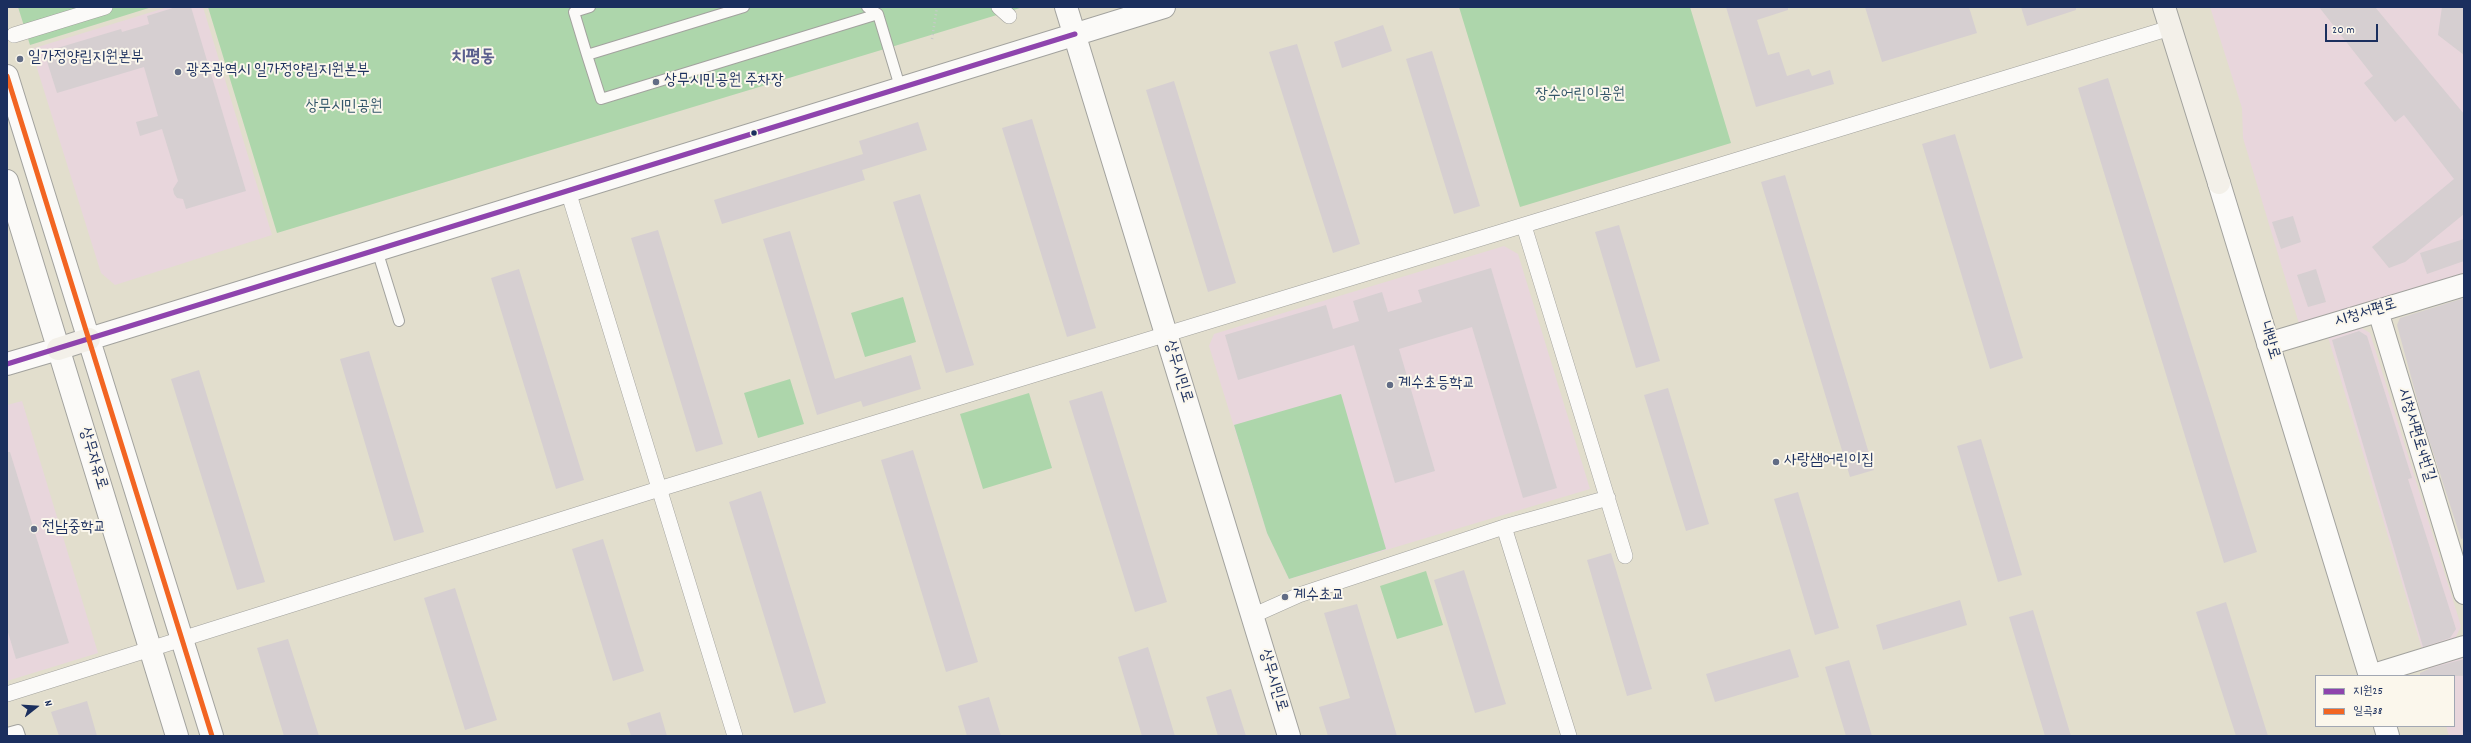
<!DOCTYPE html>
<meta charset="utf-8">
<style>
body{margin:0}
#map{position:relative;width:2471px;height:743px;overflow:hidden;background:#e2decd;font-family:Dekko,"Poor Story",sans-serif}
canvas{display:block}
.frame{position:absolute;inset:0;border:8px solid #1b2f5e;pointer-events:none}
.legend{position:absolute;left:2315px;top:675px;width:140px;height:52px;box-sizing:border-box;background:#fbf7ec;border:1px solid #a1a7b3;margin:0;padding:5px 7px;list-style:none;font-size:12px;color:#1b2f5e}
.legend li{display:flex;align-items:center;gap:8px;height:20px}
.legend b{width:20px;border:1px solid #a1a7b3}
.north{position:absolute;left:16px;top:687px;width:40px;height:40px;-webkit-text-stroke:3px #fbf7ec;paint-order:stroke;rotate:73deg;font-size:11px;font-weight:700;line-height:16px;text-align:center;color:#1b2f5e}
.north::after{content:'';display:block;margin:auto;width:14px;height:18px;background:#1b2f5e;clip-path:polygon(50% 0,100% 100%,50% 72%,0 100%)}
.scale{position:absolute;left:2325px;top:24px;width:53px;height:18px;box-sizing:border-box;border:2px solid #1b2f5e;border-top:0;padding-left:5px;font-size:12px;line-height:14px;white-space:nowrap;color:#1b2f5e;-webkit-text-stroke:3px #fbf7ec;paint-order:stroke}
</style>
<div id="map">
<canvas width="2471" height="743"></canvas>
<div class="frame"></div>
<ul class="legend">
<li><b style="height:5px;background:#8e44ad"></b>지원25</li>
<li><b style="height:5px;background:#f26522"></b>일곡38</li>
</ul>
<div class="north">N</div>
<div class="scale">20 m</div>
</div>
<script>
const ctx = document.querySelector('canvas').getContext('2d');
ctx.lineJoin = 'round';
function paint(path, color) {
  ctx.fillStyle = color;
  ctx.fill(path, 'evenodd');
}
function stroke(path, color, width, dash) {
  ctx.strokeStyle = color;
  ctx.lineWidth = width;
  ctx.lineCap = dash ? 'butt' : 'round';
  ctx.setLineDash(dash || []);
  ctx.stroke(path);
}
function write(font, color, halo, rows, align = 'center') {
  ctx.font = font + ' Dekko,"Poor Story",sans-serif';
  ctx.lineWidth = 4;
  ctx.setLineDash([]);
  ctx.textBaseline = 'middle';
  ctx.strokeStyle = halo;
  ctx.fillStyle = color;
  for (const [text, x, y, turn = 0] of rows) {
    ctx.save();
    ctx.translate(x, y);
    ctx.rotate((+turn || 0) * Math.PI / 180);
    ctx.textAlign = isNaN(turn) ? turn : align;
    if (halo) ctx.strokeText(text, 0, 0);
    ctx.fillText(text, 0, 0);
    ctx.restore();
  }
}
paint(new Path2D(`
 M 168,7 L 203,7 L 272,235 L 115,285 L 101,273 L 31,49 Z
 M 2210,7 L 2464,7 L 2464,278 L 2300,327 L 2243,138 L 2242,108 Z
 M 1504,246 L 1518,254 L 1590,489 L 1289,579 L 1267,533 L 1209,346 L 1214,334 Z
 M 2360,327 L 2370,333 L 2461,626 L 2455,639 L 2422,649 L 2328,337 Z
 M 22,401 L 98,653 L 7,681 L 7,405 Z
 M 2461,658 L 2464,660 L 2464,736 L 2449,736 L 2446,726 L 2454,726 L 2454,676 L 2431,676 L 2428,668 Z`), '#e8d6dc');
paint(new Path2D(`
 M 18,7 L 152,7 L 30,45 Z
 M 208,7 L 1020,7 L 1020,8 L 277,233 Z
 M 1459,7 L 1690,7 L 1731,143 L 1520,207 Z
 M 903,297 L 916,342 L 865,357 L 851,313 Z
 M 790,379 L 804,424 L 758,438 L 744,393 Z
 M 1029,393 L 1052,468 L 983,489 L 960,414 Z
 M 1341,394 L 1386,549 L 1289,579 L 1267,533 L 1234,425 Z
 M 1426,571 L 1443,625 L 1397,639 L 1380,586 Z`), '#add6ab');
paint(new Path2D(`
 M 176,7 L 191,7 L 246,191 L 186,209 L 183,199 L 177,198 L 174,194 L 173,189 L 178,181 L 162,129 L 140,136 L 136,122 L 158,116 L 144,67 L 57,93 L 44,52 L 121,29 L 122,32 L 149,24 L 147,16 Z
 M 1726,7 L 1788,7 L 1788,10 L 1757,20 L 1768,55 L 1779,52 L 1787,76 L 1809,69 L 1812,76 L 1830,70 L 1834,84 L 1756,107 Z
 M 1865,7 L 1969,7 L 1977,33 L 1882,62 Z
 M 2021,7 L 2076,7 L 2076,10 L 2027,26 Z
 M 2319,7 L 2375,7 L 2464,114 L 2464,214 L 2405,262 L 2389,268 L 2372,247 L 2454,179 L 2404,115 L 2395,122 L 2364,83 L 2373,76 Z
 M 2442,7 L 2464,7 L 2464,55 L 2438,35 Z
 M 1383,25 L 1392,51 L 1342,68 L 1334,42 Z
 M 1297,44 L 1360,244 L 1333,253 L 1269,52 Z
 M 1432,51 L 1480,206 L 1454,214 L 1406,59 Z
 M 2108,78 L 2257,552 L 2224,563 L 2078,88 Z
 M 1174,81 L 1236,283 L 1208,292 L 1146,90 Z
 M 1032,119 L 1096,328 L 1067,337 L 1002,128 Z
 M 918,122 L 927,150 L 862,170 L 865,180 L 722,224 L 714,200 L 863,154 L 859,141 Z
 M 1955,134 L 2023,358 L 1990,369 L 1922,144 Z
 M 1785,175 L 1874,470 L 1850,477 L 1761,182 Z
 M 920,194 L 974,365 L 946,373 L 893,202 Z
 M 2293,216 L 2301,242 L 2281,249 L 2272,222 Z
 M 1619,225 L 1660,361 L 1636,368 L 1595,232 Z
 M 658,230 L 723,444 L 696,452 L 631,238 Z
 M 790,231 L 835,379 L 911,355 L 921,389 L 863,407 L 861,401 L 817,415 L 763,239 Z
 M 2464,239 L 2464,261 L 2427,274 L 2420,253 Z
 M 1491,268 L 1557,488 L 1523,498 L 1472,327 L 1399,349 L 1435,471 L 1395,483 L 1354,345 L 1238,380 L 1225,335 L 1326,305 L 1333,329 L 1359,321 L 1353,301 L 1382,292 L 1388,312 L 1422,302 L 1418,290 Z
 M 519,269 L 584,480 L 556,489 L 491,278 Z
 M 2316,269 L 2326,302 L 2308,307 L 2297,275 Z
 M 2464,298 L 2464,538 L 2461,539 L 2423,421 L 2397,325 L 2400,318 Z
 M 2359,331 L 2367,336 L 2412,478 L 2408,479 L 2456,629 L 2450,638 L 2423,647 L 2332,340 Z
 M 369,351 L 424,532 L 394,541 L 340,359 Z
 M 199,370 L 265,582 L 237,590 L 171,379 Z
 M 1668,388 L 1709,524 L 1686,531 L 1644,395 Z
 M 1102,391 L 1167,602 L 1135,612 L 1069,401 Z
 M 1981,439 L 2022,575 L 1998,582 L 1957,446 Z
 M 913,450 L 978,662 L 946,672 L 881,460 Z
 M 7,452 L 10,452 L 69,643 L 16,659 L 7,629 Z
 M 761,491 L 826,703 L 794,713 L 729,502 Z
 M 1798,492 L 1839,628 L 1815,635 L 1774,499 Z
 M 603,539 L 644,671 L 613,681 L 572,549 Z
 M 1611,553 L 1652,689 L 1627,696 L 1587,560 Z
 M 1464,570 L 1506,704 L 1475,713 L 1434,580 Z
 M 455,588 L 497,720 L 465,730 L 424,598 Z
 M 1960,600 L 1967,625 L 1883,650 L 1876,625 Z
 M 2226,602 L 2268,736 L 2236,736 L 2196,612 Z
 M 1357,604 L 1397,736 L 1328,736 L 1319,707 L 1350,698 L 1324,613 Z
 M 2033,610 L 2071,736 L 2045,736 L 2009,617 Z
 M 288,639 L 319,736 L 284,736 L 257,648 Z
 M 1148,647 L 1175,736 L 1142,736 L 1118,657 Z
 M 1790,649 L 1799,677 L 1715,702 L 1706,674 Z
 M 2464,659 L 2464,676 L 2420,676 L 2420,673 L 2431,668 Z
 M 1849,660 L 1872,736 L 1846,736 L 1825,667 Z
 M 1231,689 L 1246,736 L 1218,736 L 1206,697 Z
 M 989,697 L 1001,736 L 967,736 L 958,706 Z
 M 87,701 L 97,736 L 59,736 L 51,712 Z
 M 660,712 L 667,736 L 631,736 L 627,723 Z`), '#d6cfd1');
const service = new Path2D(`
 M 590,7 L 574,12 L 587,55 L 744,7
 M 867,7 L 878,14 L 901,90
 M 587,55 L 601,99 L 878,14
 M 377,250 L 399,321
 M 7,733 L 18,730 L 20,736`);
const pedestrian = new Path2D(`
 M 999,7 L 1009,16
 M 14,35 L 105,7
 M 568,191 L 735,736
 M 1524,226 L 1625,556
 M 1252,616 L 1299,595 L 1504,527
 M 7,694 L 659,489 L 2170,28
 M 1569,736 L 1504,527 L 1608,498`);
const minor = new Path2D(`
 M 2378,311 L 2464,594
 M 2370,675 L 2464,646`);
const tertiary = new Path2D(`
 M 1066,7 L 1289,736
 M 7,76 L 212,736
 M 7,181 L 177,736
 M 2219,183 L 2370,676
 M 89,339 L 1164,7
 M 2268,344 L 2464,285
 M 7,364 L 58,349
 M 2385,726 L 2388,736`);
const secondary = new Path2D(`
 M 2164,7 L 2219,183
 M 58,349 L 89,339`);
stroke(service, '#a2a29e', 12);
stroke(pedestrian, '#a2a29e', 16);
stroke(minor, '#a2a29e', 22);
stroke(tertiary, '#a2a29e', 24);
stroke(secondary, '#a2a29e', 24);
stroke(new Path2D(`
 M 932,39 L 937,7`), '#c9caca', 2.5, [1, 3]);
stroke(service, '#fbfaf8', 10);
stroke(pedestrian, '#fbfaf8', 15);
stroke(minor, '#fbfaf8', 20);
stroke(tertiary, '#fbfaf8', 22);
stroke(secondary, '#f3f0e9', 22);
stroke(new Path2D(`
 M 7,364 L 1075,34`), '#8e44ad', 5);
stroke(new Path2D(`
 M 7,76 L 212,736`), '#f26522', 5);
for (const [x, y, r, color] of [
 [20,59,4,"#616c85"],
 [178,72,4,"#616c85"],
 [656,82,4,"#616c85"],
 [754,133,3.5,"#1b2f5e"],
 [1390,385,4,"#616c85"],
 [1776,462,4,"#616c85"],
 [34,529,4,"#616c85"],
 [1285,597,4,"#616c85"]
]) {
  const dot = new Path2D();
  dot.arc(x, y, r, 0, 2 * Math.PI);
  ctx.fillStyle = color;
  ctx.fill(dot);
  stroke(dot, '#fbf7ec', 1.5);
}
write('16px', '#1b2f5e', '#fbf7ec', [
 ["일가정양립지원본부",28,59],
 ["광주광역시 일가정양립지원본부",186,72],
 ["상무시민공원 주차장",664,82],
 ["계수초등학교",1398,385],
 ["사랑샘어린이집",1784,462],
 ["전남중학교",42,529],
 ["계수초교",1293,597]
], 'left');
write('16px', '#34576a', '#fbf7ec', [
 ["장수어린이공원",1580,96],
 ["상무시민공원",344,108]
]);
write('16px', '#1b2f5e', '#fbf7ec', [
 ["시청서편로",2366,314,-17],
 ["내방로",2268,341,73],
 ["상무시민로",1177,372,73],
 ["시청서편로4번길",2415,435,73],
 ["상무자유로",92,459,73],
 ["상무시민로",1272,681,73]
]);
write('bold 18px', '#5a5e8d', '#fbf7ec', [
 ["치평동",473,59]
]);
</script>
